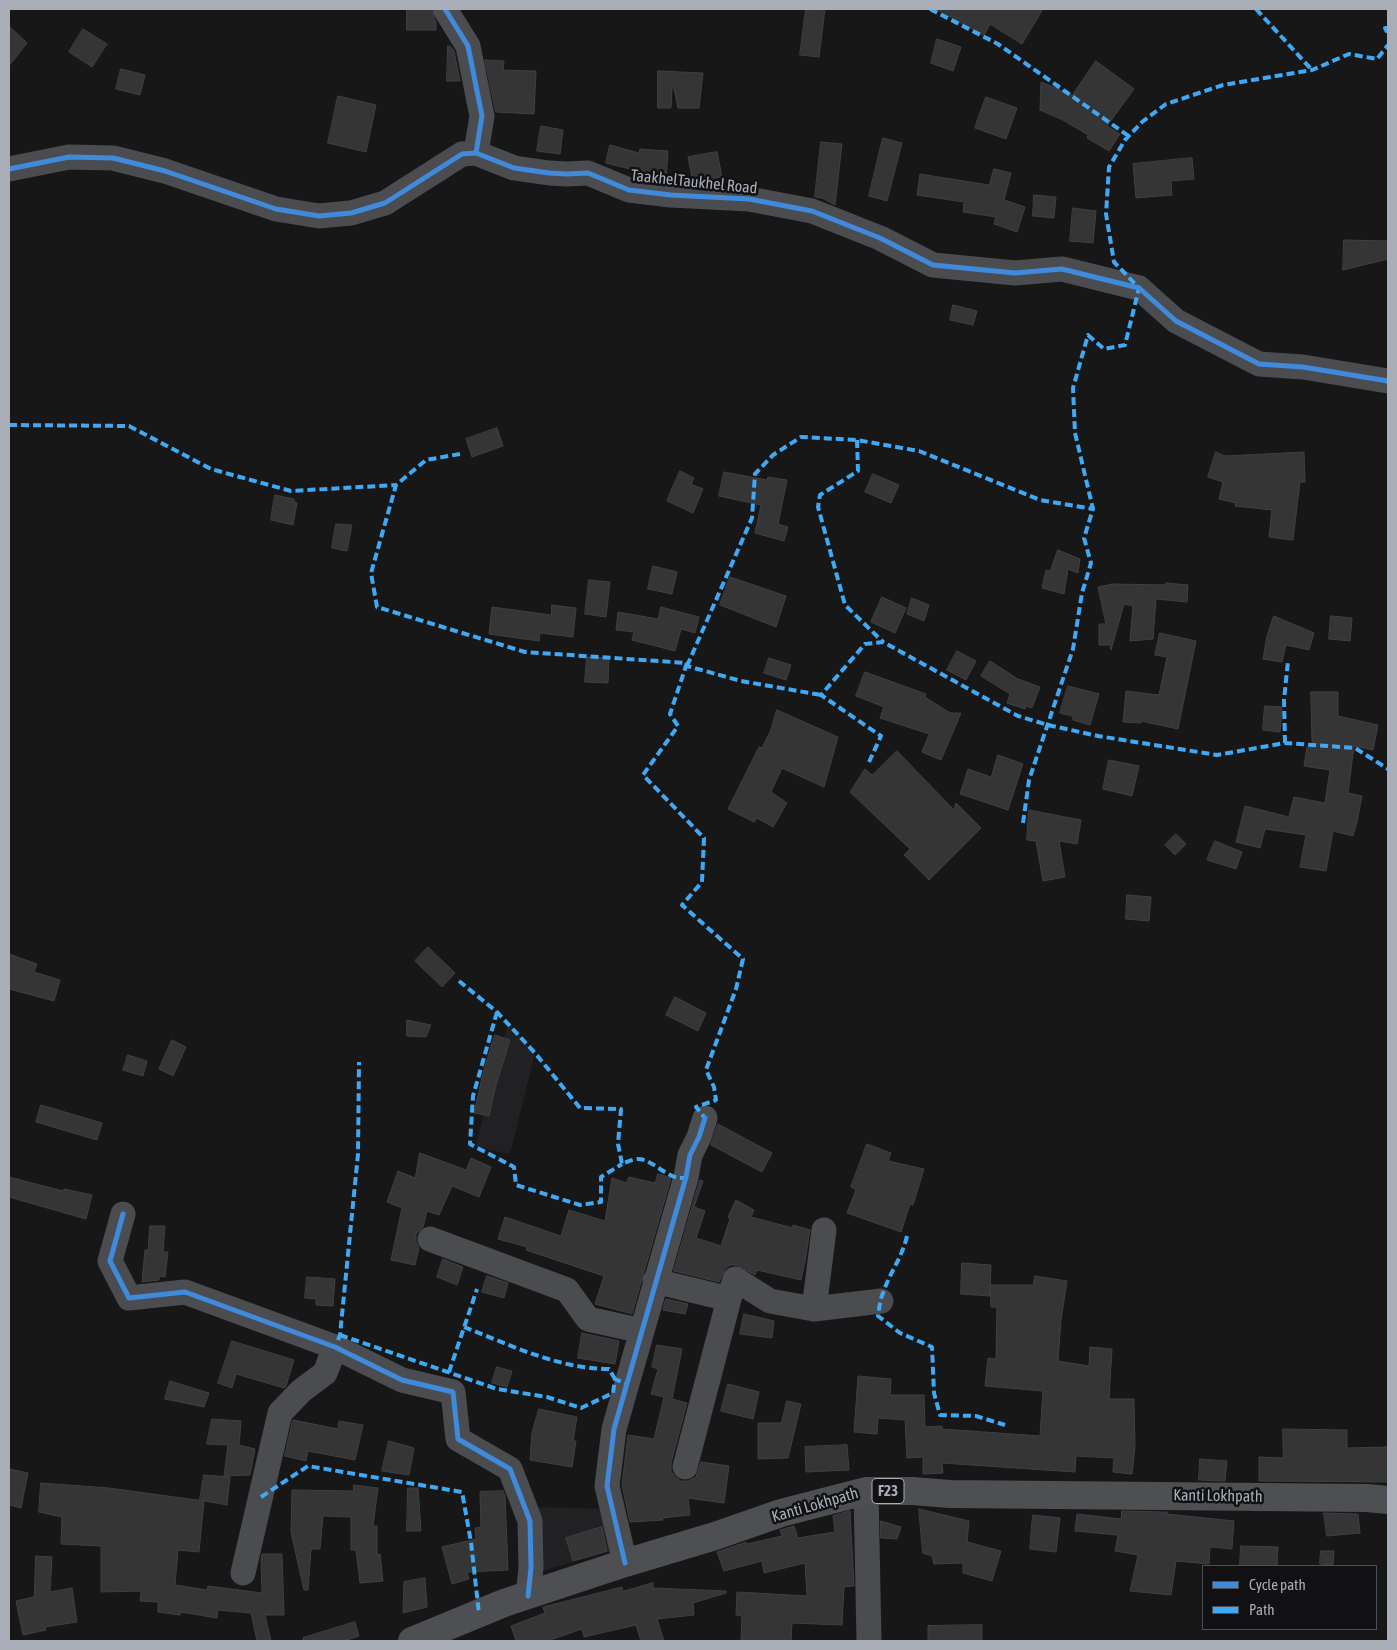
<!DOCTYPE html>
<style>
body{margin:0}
#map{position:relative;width:1397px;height:1650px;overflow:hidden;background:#171717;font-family:"Asap Condensed",sans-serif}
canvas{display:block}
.frame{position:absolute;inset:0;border:10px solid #a8adb8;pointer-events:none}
.legend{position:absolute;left:1202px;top:1565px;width:175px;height:65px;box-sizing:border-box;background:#111113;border:1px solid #4d4f55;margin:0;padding:6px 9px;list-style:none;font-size:15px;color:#a8adb8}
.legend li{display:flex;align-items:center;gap:10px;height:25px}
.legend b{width:25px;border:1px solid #4d4f55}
</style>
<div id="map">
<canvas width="1397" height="1650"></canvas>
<div class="frame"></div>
<ul class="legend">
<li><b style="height:6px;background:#408adc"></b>Cycle path</li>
<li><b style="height:6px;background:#3fa9f5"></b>Path</li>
</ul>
</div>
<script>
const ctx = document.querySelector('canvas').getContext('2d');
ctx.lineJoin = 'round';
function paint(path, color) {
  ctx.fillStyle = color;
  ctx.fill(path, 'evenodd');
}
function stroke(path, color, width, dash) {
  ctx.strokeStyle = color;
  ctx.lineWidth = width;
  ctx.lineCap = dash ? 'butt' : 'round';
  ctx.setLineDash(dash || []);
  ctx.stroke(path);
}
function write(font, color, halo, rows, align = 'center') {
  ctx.font = font + ' "Asap Condensed",sans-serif';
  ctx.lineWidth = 5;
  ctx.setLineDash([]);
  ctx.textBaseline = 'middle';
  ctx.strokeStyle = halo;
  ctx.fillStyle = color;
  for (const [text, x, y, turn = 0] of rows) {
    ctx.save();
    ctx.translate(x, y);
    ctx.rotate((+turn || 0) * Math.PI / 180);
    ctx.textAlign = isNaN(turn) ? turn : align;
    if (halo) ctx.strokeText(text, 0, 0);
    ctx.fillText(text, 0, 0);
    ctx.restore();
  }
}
paint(new Path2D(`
 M 508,1024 L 535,1053 L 510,1154 L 475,1147 Z
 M 537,1507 L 604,1509 L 612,1551 L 541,1571 Z`), '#212123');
const building = new Path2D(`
 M 407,9 L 431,9 L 436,22 L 436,30 L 407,30 Z
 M 806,9 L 825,9 L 819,57 L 800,55 Z
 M 936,9 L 1043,9 L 1022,44 L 990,24 L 984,35 Z
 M 9,26 L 27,43 L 9,66 Z
 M 83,29 L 107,44 L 92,67 L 69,52 Z
 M 937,39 L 961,47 L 953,71 L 931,63 Z
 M 448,46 L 451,47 L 454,51 L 460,81 L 447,81 Z
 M 485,60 L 504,61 L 503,70 L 536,71 L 534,114 L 496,112 Z
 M 1096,61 L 1134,89 L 1107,126 L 1120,134 L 1109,151 L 1087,138 L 1088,135 L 1063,120 L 1040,110 L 1041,82 L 1072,95 Z
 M 121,69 L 145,75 L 140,95 L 116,89 Z
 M 658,71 L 703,73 L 699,108 L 678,108 L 674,88 L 672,88 L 671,108 L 658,108 Z
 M 338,96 L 376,105 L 366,152 L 328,143 Z
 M 986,97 L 1017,108 L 1006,139 L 975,128 Z
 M 541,126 L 563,130 L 560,154 L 537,151 Z
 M 883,138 L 902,143 L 887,201 L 869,196 Z
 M 821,142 L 842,144 L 835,205 L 822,198 L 815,197 Z
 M 610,145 L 639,153 L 640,149 L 668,151 L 666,180 L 638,177 L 638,171 L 606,163 Z
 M 717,152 L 722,177 L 693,182 L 688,157 Z
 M 1192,158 L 1194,179 L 1171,181 L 1172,195 L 1136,198 L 1133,164 Z
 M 994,169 L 1011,173 L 1004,200 L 1025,207 L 1017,232 L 994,224 L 996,217 L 963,212 L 964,202 L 917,195 L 920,174 L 989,185 Z
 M 1034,195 L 1056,197 L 1054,218 L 1033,216 Z
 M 1073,208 L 1096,211 L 1093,243 L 1070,241 Z
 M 1344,240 L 1388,241 L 1388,259 L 1343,270 Z
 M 953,305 L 977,311 L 973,325 L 950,320 Z
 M 497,428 L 503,446 L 472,457 L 466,439 Z
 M 1216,452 L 1225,456 L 1304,452 L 1305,482 L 1300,482 L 1293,540 L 1269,537 L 1272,510 L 1235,506 L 1236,503 L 1219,499 L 1223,482 L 1208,477 Z
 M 680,471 L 694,478 L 691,484 L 703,489 L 693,513 L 667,501 Z
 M 724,472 L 767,480 L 768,477 L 787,480 L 778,524 L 788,527 L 784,541 L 755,533 L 761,505 L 719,496 Z
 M 873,474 L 899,485 L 891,503 L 865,492 Z
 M 275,495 L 294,499 L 294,502 L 297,503 L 293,525 L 271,520 Z
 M 336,524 L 352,525 L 347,551 L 332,548 Z
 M 1058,550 L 1080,559 L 1078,573 L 1068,569 L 1064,594 L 1042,588 L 1046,570 L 1050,571 Z
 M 653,566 L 677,572 L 672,594 L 648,589 Z
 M 730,577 L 786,596 L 776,627 L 720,605 Z
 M 589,580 L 610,582 L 606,617 L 585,614 Z
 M 1166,583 L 1188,585 L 1187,602 L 1156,599 L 1153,639 L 1130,641 L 1133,606 L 1124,604 L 1111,650 L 1110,645 L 1099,645 L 1099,624 L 1106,624 L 1098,587 L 1112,584 L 1166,585 Z
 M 882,597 L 906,608 L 895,633 L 871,622 Z
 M 912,598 L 929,605 L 924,621 L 907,614 Z
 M 552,605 L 576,608 L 573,637 L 540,633 L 539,641 L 489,634 L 492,607 L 551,615 Z
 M 661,607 L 699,617 L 695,633 L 681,629 L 675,651 L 632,640 L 634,632 L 616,630 L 618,612 L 658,619 Z
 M 1274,616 L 1314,633 L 1309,650 L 1286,645 L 1282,662 L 1263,659 L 1267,636 Z
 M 1331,616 L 1352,618 L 1350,641 L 1329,639 Z
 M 1160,633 L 1196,641 L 1178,729 L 1141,721 L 1141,723 L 1123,722 L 1126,691 L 1159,695 L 1167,657 L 1155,655 Z
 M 957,651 L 976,661 L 966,680 L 947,670 Z
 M 587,657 L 609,658 L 608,683 L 585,682 Z
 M 769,658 L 791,665 L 786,680 L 764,673 Z
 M 990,661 L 1018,679 L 1040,687 L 1032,708 L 1026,706 L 1025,709 L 1007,703 L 1010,694 L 981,676 Z
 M 865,672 L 926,694 L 925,697 L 950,713 L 961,713 L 941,760 L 922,752 L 929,734 L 880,718 L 884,707 L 856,696 Z
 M 1068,686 L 1099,694 L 1090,725 L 1073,720 L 1072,716 L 1060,713 Z
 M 1311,692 L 1338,692 L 1338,716 L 1378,725 L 1373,750 L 1354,746 L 1348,793 L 1362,796 L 1357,822 L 1353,836 L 1333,831 L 1326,871 L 1300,867 L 1306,835 L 1265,829 L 1260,848 L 1236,842 L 1245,806 L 1289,817 L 1294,797 L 1325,803 L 1330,770 L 1304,766 L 1307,747 L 1312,748 Z
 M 1265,706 L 1282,707 L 1280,732 L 1263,730 Z
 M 777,710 L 838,737 L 824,787 L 782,768 L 771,792 L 787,803 L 773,827 L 757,818 L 754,822 L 728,809 L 759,747 L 762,748 L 770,732 Z
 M 897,751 L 954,810 L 956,803 L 981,828 L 929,880 L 904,855 L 910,849 L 850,792 L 865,769 L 872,775 Z
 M 998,755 L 1023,764 L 1008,810 L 960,794 L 968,769 L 991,777 Z
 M 1109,760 L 1139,766 L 1132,796 L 1103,789 Z
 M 1029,810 L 1081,820 L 1077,844 L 1059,841 L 1065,877 L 1043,881 L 1036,841 L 1027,840 Z
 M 1176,834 L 1186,844 L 1175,855 L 1165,845 Z
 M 1215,841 L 1242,852 L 1236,869 L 1207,860 Z
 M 1127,895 L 1151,897 L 1149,921 L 1126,919 Z
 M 428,947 L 455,973 L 442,987 L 415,961 Z
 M 9,954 L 37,964 L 34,972 L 60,980 L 54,1001 L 9,989 Z
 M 675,997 L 706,1013 L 698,1031 L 666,1015 Z
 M 407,1020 L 431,1025 L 426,1037 L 407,1036 Z
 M 495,1035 L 510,1040 L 496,1085 L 489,1116 L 474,1113 L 483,1073 Z
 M 172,1040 L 186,1047 L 173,1076 L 159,1069 Z
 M 128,1055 L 147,1061 L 143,1076 L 123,1070 Z
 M 41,1105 L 102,1123 L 97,1140 L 36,1122 Z
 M 718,1124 L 772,1153 L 762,1172 L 711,1145 Z
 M 867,1144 L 891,1153 L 888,1161 L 924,1169 L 913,1205 L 910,1204 L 901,1232 L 847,1213 L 856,1190 L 851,1187 Z
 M 420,1153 L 466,1170 L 471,1158 L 491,1167 L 479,1197 L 452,1186 L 439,1215 L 427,1211 L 423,1227 L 416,1234 L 416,1242 L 419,1248 L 415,1265 L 391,1260 L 402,1208 L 387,1202 L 398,1171 L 415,1178 Z
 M 658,1174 L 671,1178 L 632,1314 L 595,1304 L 604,1276 L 526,1250 L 527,1247 L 498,1239 L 505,1217 L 561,1236 L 569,1210 L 605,1221 L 612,1178 L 626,1183 L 629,1177 L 655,1183 Z
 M 9,1177 L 63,1191 L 64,1189 L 92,1195 L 86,1219 L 9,1197 Z
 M 700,1180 L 703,1181 L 694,1207 L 705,1211 L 696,1238 L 721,1246 L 730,1219 L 728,1217 L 736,1200 L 754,1210 L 751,1217 L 793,1228 L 793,1225 L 810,1230 L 805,1262 L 801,1280 L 757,1270 L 755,1275 L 736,1265 L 730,1265 L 725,1269 L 719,1282 L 674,1271 Z
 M 150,1226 L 165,1226 L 163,1252 L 168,1252 L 165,1277 L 159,1276 L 159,1280 L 142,1282 L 145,1250 L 148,1250 Z
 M 443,1259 L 463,1267 L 457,1285 L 437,1277 Z
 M 962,1263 L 991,1265 L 990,1296 L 961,1294 Z
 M 487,1276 L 508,1283 L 504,1298 L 482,1292 Z
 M 1035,1276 L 1067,1281 L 1061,1320 L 1058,1361 L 1089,1366 L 1090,1347 L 1112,1349 L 1109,1399 L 1134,1399 L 1135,1447 L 1132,1474 L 1113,1472 L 1114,1458 L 1076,1456 L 1075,1472 L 942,1463 L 943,1473 L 923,1474 L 923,1457 L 907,1458 L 905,1420 L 878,1418 L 877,1434 L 854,1432 L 858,1376 L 891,1379 L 890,1395 L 924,1395 L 925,1427 L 942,1426 L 942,1429 L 1040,1436 L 1043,1391 L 985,1386 L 988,1358 L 996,1359 L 997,1307 L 991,1307 L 990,1285 L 1033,1285 Z
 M 307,1277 L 335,1279 L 333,1306 L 316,1305 L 316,1299 L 305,1298 Z
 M 666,1299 L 688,1304 L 685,1314 L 663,1310 Z
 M 744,1314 L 774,1321 L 772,1338 L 740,1334 Z
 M 582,1333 L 619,1341 L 615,1364 L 578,1358 Z
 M 232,1341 L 294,1360 L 286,1386 L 284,1388 L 236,1374 L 232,1388 L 218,1383 Z
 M 657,1345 L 682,1349 L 672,1399 L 687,1403 L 671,1463 L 671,1471 L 675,1477 L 681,1481 L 688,1481 L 696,1477 L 701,1462 L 729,1466 L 724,1503 L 688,1498 L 690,1515 L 662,1518 L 663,1520 L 630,1522 L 622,1485 L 628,1435 L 654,1439 L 664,1397 L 651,1394 L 658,1369 L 652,1367 Z
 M 497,1367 L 512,1371 L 507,1387 L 492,1383 Z
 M 170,1381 L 209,1393 L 204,1407 L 165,1399 Z
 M 728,1384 L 759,1392 L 753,1419 L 721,1411 Z
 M 787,1401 L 801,1404 L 788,1458 L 758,1459 L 758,1423 L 781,1423 Z
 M 539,1409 L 577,1417 L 573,1441 L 576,1441 L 572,1467 L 530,1460 L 532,1433 Z
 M 212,1419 L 241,1421 L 239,1445 L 255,1449 L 250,1475 L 224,1476 L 228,1445 L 207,1444 Z
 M 293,1420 L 338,1429 L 339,1421 L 363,1425 L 355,1460 L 308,1451 L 306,1461 L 285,1456 Z
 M 1283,1429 L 1347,1430 L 1347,1448 L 1388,1447 L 1388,1482 L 1259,1481 L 1259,1457 L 1283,1458 Z
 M 389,1441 L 414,1448 L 409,1475 L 382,1471 Z
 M 847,1445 L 849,1470 L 806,1472 L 805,1447 Z
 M 1200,1459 L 1227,1461 L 1225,1481 L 1199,1480 Z
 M 9,1469 L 28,1473 L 21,1508 L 9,1505 Z
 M 204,1475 L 230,1477 L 227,1505 L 200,1500 Z
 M 41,1483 L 109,1488 L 204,1501 L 199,1552 L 178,1550 L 175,1585 L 207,1590 L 208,1586 L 262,1593 L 261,1560 L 262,1554 L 282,1554 L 284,1615 L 265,1615 L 271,1641 L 257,1641 L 251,1613 L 218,1610 L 217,1618 L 181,1612 L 180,1615 L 158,1612 L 158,1602 L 140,1601 L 141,1591 L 101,1592 L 101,1546 L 61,1544 L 62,1517 L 39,1512 Z
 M 354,1485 L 378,1488 L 373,1526 L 377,1526 L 377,1555 L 380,1554 L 383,1581 L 360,1583 L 356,1550 L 351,1550 L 351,1517 L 323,1516 L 320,1549 L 311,1549 L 308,1590 L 304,1590 L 291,1532 L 292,1490 L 353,1491 Z
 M 408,1488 L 418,1488 L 421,1531 L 407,1531 Z
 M 503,1491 L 505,1495 L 508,1570 L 467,1572 L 469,1579 L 452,1584 L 442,1547 L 476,1539 L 475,1528 L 481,1527 L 480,1492 Z
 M 919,1509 L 969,1521 L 967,1542 L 1001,1551 L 992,1581 L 963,1573 L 963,1563 L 934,1564 L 932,1556 L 923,1553 Z
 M 850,1511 L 854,1586 L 844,1587 L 842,1625 L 792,1623 L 791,1641 L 741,1640 L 742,1616 L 736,1615 L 737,1592 L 807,1596 L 805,1563 L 764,1573 L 762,1561 L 724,1571 L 717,1552 L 746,1542 L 747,1544 L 782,1536 L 780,1530 L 794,1526 L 798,1538 L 835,1532 L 833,1516 Z
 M 1122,1511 L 1163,1512 L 1167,1512 L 1167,1514 L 1234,1521 L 1232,1549 L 1210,1547 L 1209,1564 L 1176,1561 L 1171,1595 L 1130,1591 L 1138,1555 L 1115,1551 L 1118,1535 L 1075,1531 L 1077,1514 L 1121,1519 Z
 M 1324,1513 L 1358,1514 L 1360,1533 L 1327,1536 Z
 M 1033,1515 L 1060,1518 L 1056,1552 L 1030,1549 Z
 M 881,1521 L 901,1527 L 897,1539 L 881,1538 Z
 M 602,1527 L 607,1551 L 573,1561 L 566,1538 Z
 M 1241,1546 L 1278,1547 L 1277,1566 L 1240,1566 Z
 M 1321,1551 L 1334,1551 L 1333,1565 L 1320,1564 Z
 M 36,1556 L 52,1557 L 50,1592 L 72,1588 L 77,1622 L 45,1627 L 46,1630 L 23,1635 L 16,1601 L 34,1597 Z
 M 425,1578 L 427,1607 L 403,1613 L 404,1582 Z
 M 653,1583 L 653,1588 L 726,1591 L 726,1593 L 693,1603 L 694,1615 L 657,1619 L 664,1641 L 641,1641 L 636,1625 L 584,1637 L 582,1629 L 547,1641 L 516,1641 L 511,1626 L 545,1613 L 543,1607 L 622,1587 L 623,1591 Z
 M 355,1622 L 359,1636 L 344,1641 L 304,1641 L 303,1638 Z
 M 982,1625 L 982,1641 L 928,1641 L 928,1626 Z`);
paint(building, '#353536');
stroke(building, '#3f4043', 1);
stroke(new Path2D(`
 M 445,9 L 468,46 L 482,116 L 476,153 L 514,168 L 549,173 L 566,174 L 588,173 L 629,190 L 671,195 L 749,199 L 812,211 L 880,238 L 933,265 L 1015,273 L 1062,269 L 1139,288 L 1176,321 L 1259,364 L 1303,367 L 1388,381
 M 9,169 L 69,157 L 113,158 L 165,171 L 276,209 L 319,216 L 351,213 L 385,203 L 462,154 L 476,153
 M 123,1214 L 110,1261 L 129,1298 L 185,1292 L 335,1347 L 402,1380 L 453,1392 L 458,1439 L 510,1469 L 530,1521 L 531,1568 L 528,1596
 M 430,1239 L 567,1290 L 588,1319 L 642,1331
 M 655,1281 L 729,1299
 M 814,1309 L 824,1230
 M 685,1467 L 729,1299 L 735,1279 L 770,1301 L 814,1309 L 881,1301
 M 866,1491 L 869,1641
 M 625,1563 L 607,1486 L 614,1429 L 686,1177 L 690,1155 L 699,1137 L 705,1118
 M 243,1573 L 280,1413 L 301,1391 L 325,1373 L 335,1347`), '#4b4c50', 25);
stroke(new Path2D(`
 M 412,1641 L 504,1603 L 625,1563 L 715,1536 L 781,1513 L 866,1491 L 912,1491 L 950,1494 L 1367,1498 L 1388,1500`), '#4d4f52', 28);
stroke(new Path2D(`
 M 930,9 L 998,44 L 1130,137
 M 1256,9 L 1312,70
 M 1388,28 L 1385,28 L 1388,34
 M 9,425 L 129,426 L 211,469 L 291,491 L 396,485
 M 857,440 L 858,471 L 820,495 L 818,507 L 845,605 L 883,642
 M 460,454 L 426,460 L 396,485 L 371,573 L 377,607 L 525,652 L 687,663 L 687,666 L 741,681 L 821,695
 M 687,663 L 670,714 L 678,726 L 643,775 L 704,838 L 702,882 L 682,905 L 743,959 L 736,989 L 706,1070 L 714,1087 L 716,1100 L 696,1107 L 705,1118
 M 687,666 L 752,518 L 755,474 L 773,455 L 801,437 L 857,440 L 919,451 L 1040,500 L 1093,509
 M 1285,743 L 1284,700 L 1288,661
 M 869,762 L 881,736 L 821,695 L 865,644 L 883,642 L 1018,716 L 1048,725 L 1098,736 L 1217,755 L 1285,743 L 1355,748 L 1388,769
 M 1023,823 L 1029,780 L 1073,649 L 1082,593 L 1091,563 L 1084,538 L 1093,509 L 1075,433 L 1073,388 L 1088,335 L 1104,349 L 1125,345 L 1139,288 L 1114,262 L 1106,214 L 1109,167 L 1125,140 L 1142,122 L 1166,104 L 1223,85 L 1312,70 L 1349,54 L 1377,59 L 1388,45
 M 459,981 L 497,1012 L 535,1053 L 580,1108 L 621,1109 L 618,1144 L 622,1164 C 627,1162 633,1159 638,1159 C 654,1159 670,1183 686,1177
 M 497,1012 L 473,1096 L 470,1144 L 514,1167 L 516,1185 L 580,1205 L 601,1202 L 601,1177 L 622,1164
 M 907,1236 C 902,1258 890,1272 883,1293 C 880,1300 879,1309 878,1316 L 900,1333 L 932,1347 L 934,1393 L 940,1415 L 976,1416 L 1005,1425
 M 464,1327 C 510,1345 559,1369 609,1369 L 615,1379
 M 340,1335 L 497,1389 L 547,1397 L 581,1408 L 613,1393 L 615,1379 L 627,1384
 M 338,1340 L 340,1335 L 358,1154 L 359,1062
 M 449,1372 L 477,1289
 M 261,1497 L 308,1466 L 462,1492 L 471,1542 L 479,1614`), '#3fa9f5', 4, [8, 4]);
stroke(new Path2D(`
 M 445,9 L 468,46 L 482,116 L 476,153 L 514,168 L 549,173 L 566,174 L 588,173 L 629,190 L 671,195 L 749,199 L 812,211 L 880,238 L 933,265 L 1015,273 L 1062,269 L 1139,288 L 1176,321 L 1259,364 L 1303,367 L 1388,381
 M 9,169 L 69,157 L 113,158 L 165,171 L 276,209 L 319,216 L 351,213 L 385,203 L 462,154 L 476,153
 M 123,1214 L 110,1261 L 129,1298 L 185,1292 L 335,1347 L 402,1380 L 453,1392 L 458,1439 L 510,1469 L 530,1521 L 531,1568 L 528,1596
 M 625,1563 L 607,1486 L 614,1429 L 686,1177 L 690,1155 L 699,1137 L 705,1118`), '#408adc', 5);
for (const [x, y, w] of [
 [888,1491,32]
]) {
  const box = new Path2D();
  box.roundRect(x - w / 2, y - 12.5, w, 25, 4);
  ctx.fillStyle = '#111113';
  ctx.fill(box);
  stroke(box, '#a8adb8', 1);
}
write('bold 15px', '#a8adb8', null, [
 ["F23",888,1491]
]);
write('16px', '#a8adb8', '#111113', [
 ["TaakhelTaukhel Road",694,182,6],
 ["Kanti Lokhpath",1218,1496,1],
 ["Kanti Lokhpath",815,1505,-16]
]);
</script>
